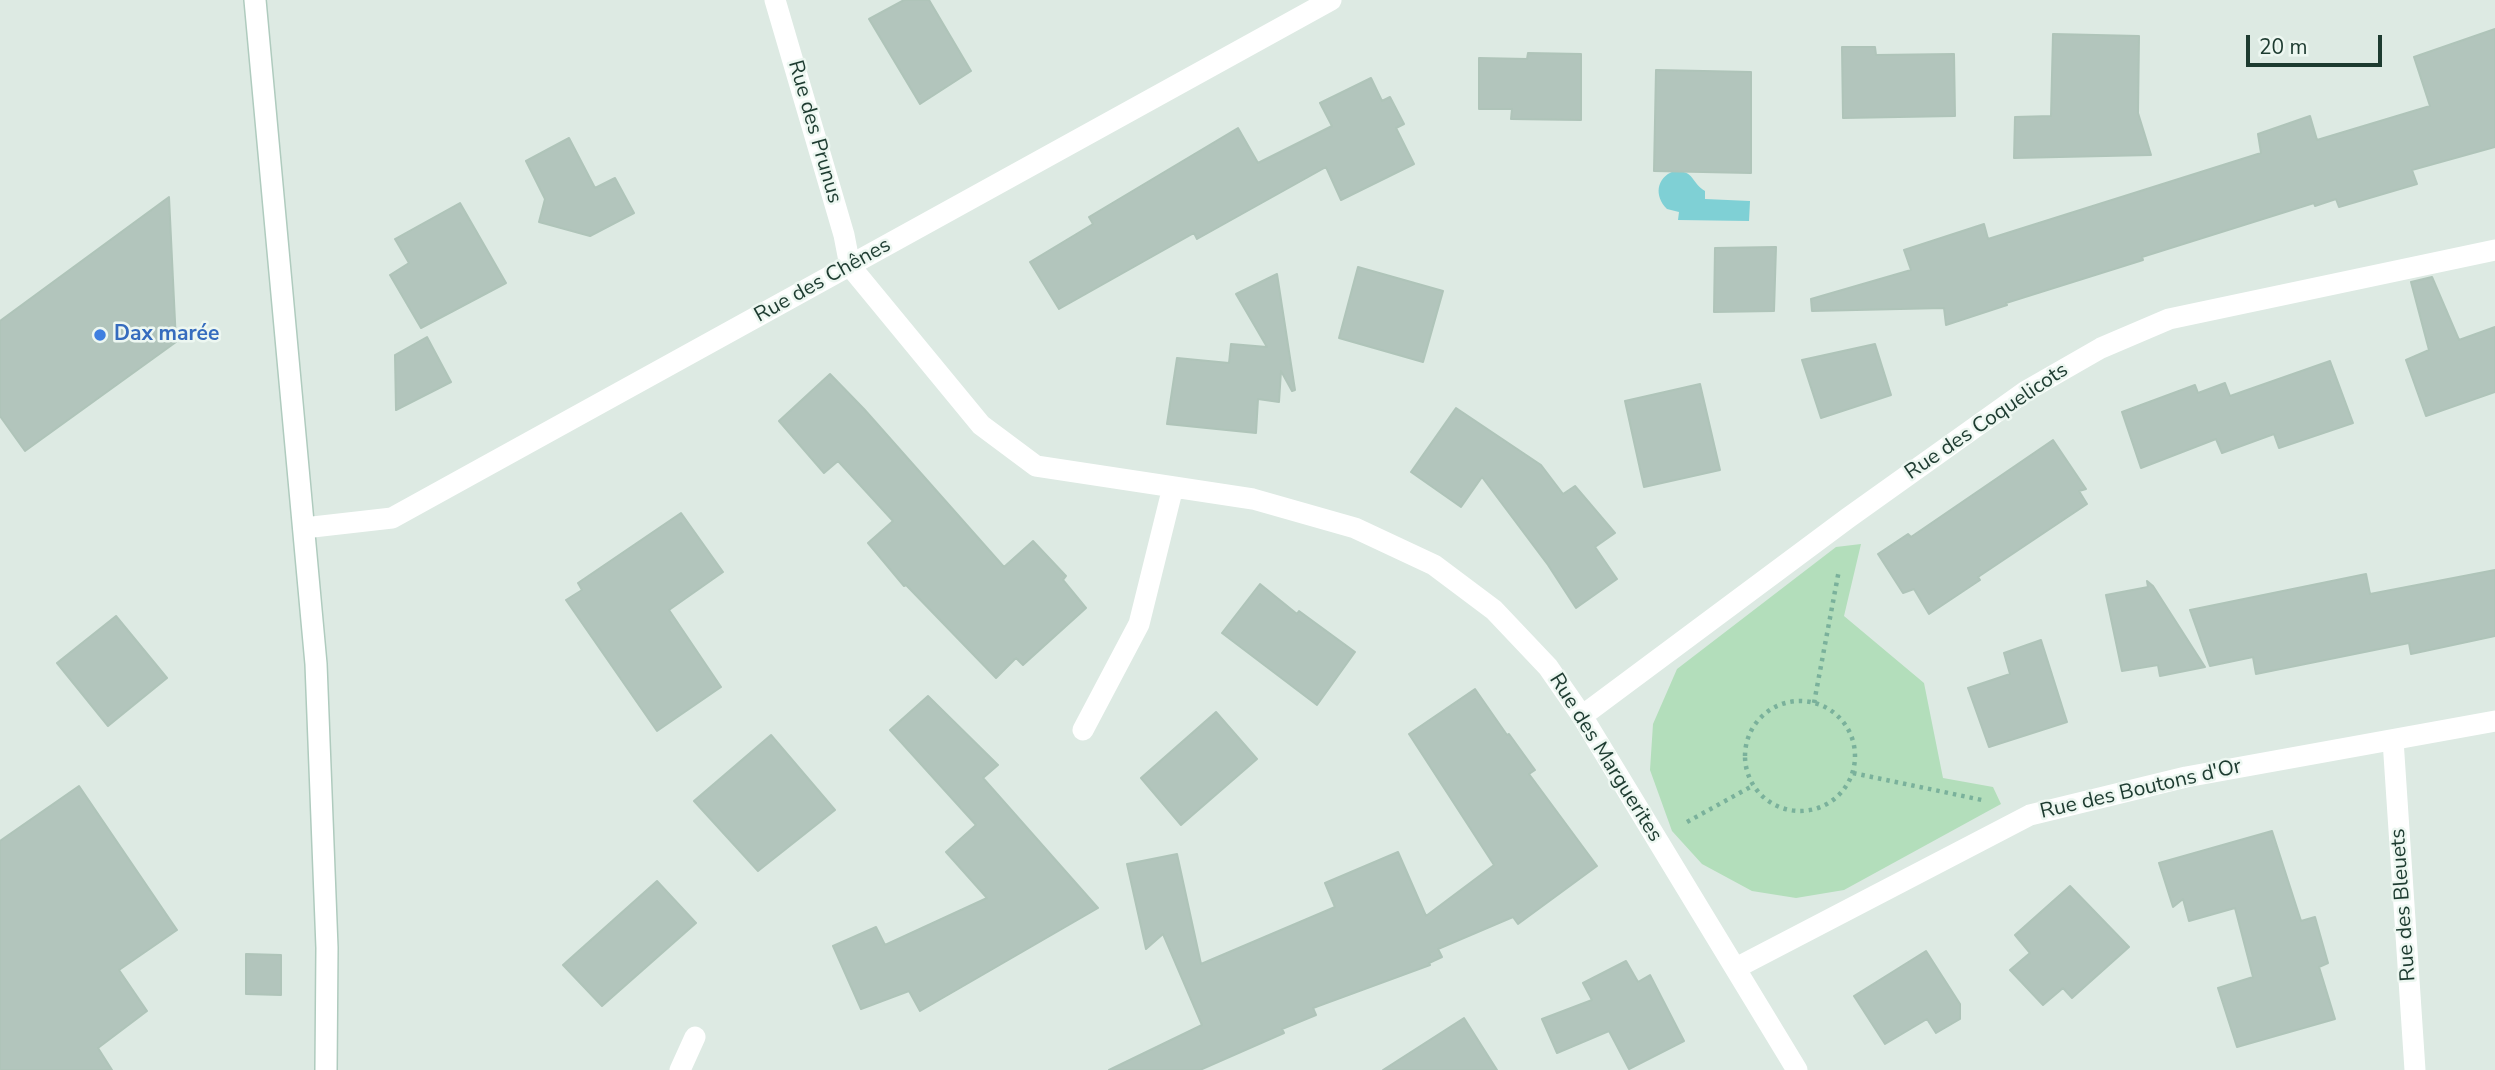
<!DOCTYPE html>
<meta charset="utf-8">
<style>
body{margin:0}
#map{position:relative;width:2495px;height:1070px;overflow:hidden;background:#ddeae3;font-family:"Nunito Sans",sans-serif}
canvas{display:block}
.scale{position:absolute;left:2246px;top:35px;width:136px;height:32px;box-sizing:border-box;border:4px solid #1d3b30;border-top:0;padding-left:9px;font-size:21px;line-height:24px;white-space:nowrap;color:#1d3b30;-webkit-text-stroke:5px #edf7f1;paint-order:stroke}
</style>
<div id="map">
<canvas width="2495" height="1070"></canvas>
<div class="scale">20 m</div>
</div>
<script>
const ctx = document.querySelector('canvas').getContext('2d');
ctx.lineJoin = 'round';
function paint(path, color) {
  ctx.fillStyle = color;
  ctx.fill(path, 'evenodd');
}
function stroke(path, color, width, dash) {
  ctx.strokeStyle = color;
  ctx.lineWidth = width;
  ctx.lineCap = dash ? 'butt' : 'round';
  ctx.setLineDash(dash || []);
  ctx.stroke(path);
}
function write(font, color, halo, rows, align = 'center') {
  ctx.font = font + ' "Nunito Sans",sans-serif';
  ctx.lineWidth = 5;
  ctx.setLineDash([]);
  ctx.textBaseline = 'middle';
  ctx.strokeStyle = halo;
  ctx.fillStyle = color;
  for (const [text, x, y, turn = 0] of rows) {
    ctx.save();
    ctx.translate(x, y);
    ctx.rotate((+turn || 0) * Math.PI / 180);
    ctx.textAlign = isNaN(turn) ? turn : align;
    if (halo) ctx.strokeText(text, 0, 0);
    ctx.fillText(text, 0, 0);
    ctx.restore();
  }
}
paint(new Path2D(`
 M 1861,544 L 1844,616 L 1924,683 L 1943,778 L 1993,787 L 2001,804 L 1844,890 L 1796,898 L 1752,891 L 1702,864 L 1672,831 L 1650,770 L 1653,724 L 1677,669 L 1836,547 Z`), '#b3debb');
paint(new Path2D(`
 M 1674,171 C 1696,171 1690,182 1705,191 L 1705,199 L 1750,201 L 1749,221 L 1678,220 L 1679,212 L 1667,209 C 1654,196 1656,178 1674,171 Z`), '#7fd0d5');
const building = new Path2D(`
 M 904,0 L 929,0 L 971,71 L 920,104 L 869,19 Z
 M 2495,29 L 2495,147 L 2412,170 L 2417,184 L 2339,207 L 2336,199 L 2315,206 L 2314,203 L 2142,257 L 2143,260 L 2006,303 L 2007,305 L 1946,325 L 1944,308 L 1812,311 L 1811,299 L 1911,270 L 1904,250 L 1984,224 L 1988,239 L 2261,153 L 2258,134 L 2310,116 L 2317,140 L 2430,106 L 2414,57 Z
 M 2053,34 L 2139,36 L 2138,113 L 2151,155 L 2014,158 L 2015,117 L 2051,116 Z
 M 1842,47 L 1875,47 L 1876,55 L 1954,54 L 1955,116 L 1843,118 Z
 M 1528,53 L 1581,54 L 1581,120 L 1511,119 L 1512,109 L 1479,109 L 1479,58 L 1527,59 Z
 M 1656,70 L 1751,72 L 1751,173 L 1654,171 Z
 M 1371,78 L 1382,101 L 1390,97 L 1404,124 L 1396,128 L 1414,164 L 1341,200 L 1326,167 L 1197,239 L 1194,233 L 1059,309 L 1030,262 L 1093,224 L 1089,217 L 1238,128 L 1258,163 L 1332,126 L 1320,103 Z
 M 569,138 L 595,188 L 615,178 L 634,213 L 590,236 L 539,222 L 545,199 L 526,161 Z
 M 169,197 L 176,342 L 25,451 L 0,416 L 0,321 Z
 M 460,203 L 506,283 L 421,328 L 390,275 L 409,263 L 395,239 Z
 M 1776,247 L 1774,311 L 1714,312 L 1715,248 Z
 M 1358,267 L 1443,291 L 1423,362 L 1339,338 Z
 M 1277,274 L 1295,390 L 1292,391 L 1281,371 L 1279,402 L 1258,399 L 1256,433 L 1167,424 L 1177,358 L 1229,363 L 1231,344 L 1267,347 L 1236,294 Z
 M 2432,277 L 2459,340 L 2495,327 L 2495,392 L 2426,416 L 2406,360 L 2429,350 L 2411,282 Z
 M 427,337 L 451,382 L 396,410 L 395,355 Z
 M 1875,344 L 1891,395 L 1821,418 L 1802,360 Z
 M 2330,361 L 2353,423 L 2279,448 L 2274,434 L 2222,453 L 2216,439 L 2141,468 L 2122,412 L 2195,385 L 2198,393 L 2225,383 L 2230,396 Z
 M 830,374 L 864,409 L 1004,567 L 1033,541 L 1066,576 L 1063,580 L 1086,608 L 1023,665 L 1016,658 L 996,678 L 906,585 L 904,586 L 868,543 L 893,521 L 838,461 L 824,473 L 779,421 Z
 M 1700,384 L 1720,470 L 1644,487 L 1625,401 Z
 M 1456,408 L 1541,465 L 1563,494 L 1575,486 L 1615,533 L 1595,547 L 1617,579 L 1576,608 L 1548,565 L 1482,477 L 1461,507 L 1411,472 Z
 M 2053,440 L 2086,489 L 2079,491 L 2087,504 L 1978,577 L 1980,580 L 1929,614 L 1914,589 L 1903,593 L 1878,554 L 1908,534 L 1911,537 Z
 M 681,513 L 723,572 L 669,610 L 721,687 L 657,731 L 566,600 L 582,590 L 578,583 Z
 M 2495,570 L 2495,636 L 2411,654 L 2409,643 L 2256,674 L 2253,657 L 2210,666 L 2190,610 L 2366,574 L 2370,594 Z
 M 2147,581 L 2153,586 L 2205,667 L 2160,676 L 2158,665 L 2122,671 L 2106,595 L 2148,587 Z
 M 1260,584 L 1297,614 L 1299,611 L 1355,652 L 1317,705 L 1222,633 Z
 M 116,616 L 167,678 L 108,726 L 57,663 Z
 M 2041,640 L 2067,722 L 1989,747 L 1968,688 L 2010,674 L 2004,653 Z
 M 1475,689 L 1507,735 L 1509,734 L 1535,770 L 1529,774 L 1597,866 L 1518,924 L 1513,917 L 1438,949 L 1442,957 L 1429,963 L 1430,965 L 1313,1008 L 1316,1015 L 1282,1029 L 1284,1033 L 1200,1070 L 1109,1070 L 1202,1025 L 1163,934 L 1146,949 L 1127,864 L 1177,854 L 1201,964 L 1335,907 L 1325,883 L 1398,852 L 1426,916 L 1494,865 L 1409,734 Z
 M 928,696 L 998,765 L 983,778 L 1098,908 L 920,1011 L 909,991 L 861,1009 L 833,946 L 876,927 L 885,945 L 987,898 L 946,852 L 976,825 L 890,730 Z
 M 1216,712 L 1257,759 L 1181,825 L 1141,778 Z
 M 771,735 L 835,810 L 758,871 L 694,801 Z
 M 79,786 L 177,930 L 119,970 L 147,1011 L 98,1048 L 112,1070 L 0,1070 L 0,841 Z
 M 2272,831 L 2301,921 L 2315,917 L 2328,963 L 2319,967 L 2335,1019 L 2237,1047 L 2218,988 L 2253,977 L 2235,908 L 2189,921 L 2183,899 L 2173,907 L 2159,863 Z
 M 657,881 L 696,923 L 602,1006 L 563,965 Z
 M 2070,886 L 2129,947 L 2072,998 L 2063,988 L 2043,1005 L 2010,970 L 2030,953 L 2015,935 Z
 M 1926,951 L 1960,1004 L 1960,1019 L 1936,1033 L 1927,1019 L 1885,1044 L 1854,996 Z
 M 246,954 L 281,955 L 281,995 L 246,994 Z
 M 1626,961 L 1638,982 L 1650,975 L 1684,1041 L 1629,1069 L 1609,1031 L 1557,1053 L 1542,1019 L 1592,1000 L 1583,983 Z
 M 1464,1018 L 1497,1070 L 1383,1070 Z`);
paint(building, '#b2c5bc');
stroke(building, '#afc4b9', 2);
const secondary = new Path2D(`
 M 255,0 L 316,664 L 327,948 L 326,1070`);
stroke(secondary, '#afcbbe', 24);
stroke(new Path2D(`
 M1745 756a55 55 0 1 1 110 0a55 55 0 1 1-110 0Z
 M 1814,703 L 1839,570
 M 1853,773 L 1982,800
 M 1687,822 L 1754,785`), '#7ab19b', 4.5, [3.5, 5]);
stroke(new Path2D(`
 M 775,0 L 844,235 L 850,266 L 981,425 L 1036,466 L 1253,499 L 1355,528 L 1434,565 L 1494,610 L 1548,667 L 1582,716 L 1797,1070
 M 304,528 L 392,518 L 1331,0
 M 1582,716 L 1848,518 L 2026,391 L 2101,348 L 2169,319 L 2495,250
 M 1083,730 L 1139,624 L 1173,487
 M 2393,740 L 2415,1070
 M 1736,968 L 2030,815 L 2186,777 L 2495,721
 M 680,1070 L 695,1037`), '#fff', 21);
stroke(secondary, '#fff', 21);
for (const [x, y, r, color] of [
 [100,335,7,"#3f7fe0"]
]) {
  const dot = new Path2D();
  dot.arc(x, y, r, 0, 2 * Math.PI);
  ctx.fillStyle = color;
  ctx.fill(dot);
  stroke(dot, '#edf7f1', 2.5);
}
write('21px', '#1d3b30', '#edf7f1', [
 ["Rue des Prunus",814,132,74],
 ["Rue des Chênes",823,281,-29],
 ["Rue des Coquelicots",1987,422,-34],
 ["Rue des Marguerites",1605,758,58],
 ["Rue des Boutons d'Or",2141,790,-13],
 ["Rue des Bleuets",2404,905,-94]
]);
write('bold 21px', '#366cbe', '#edf7f1', [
 ["Dax marée",114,335]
], 'left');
</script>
